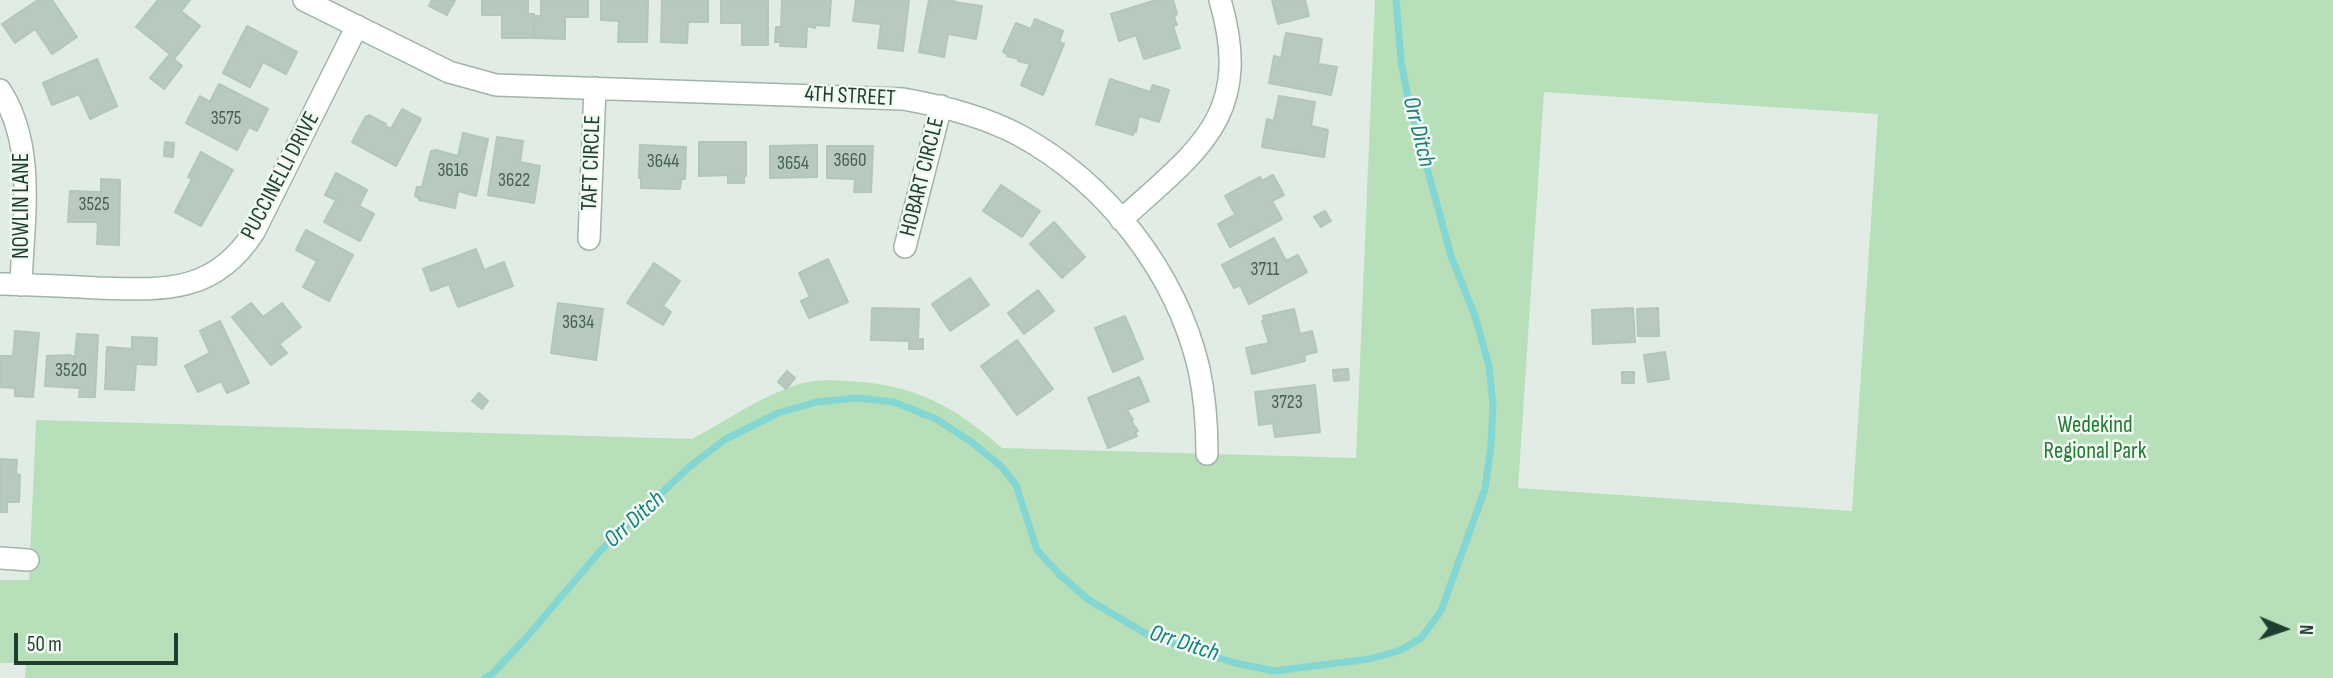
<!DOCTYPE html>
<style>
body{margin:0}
#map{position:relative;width:2333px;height:678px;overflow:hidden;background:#e0ece4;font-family:"Sofia Sans Condensed",sans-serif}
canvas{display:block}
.north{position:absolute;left:2249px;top:594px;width:70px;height:70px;-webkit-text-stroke:5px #f1f9f3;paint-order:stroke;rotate:92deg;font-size:19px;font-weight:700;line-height:28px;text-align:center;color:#1f3e2f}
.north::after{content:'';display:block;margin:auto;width:24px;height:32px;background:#1f3e2f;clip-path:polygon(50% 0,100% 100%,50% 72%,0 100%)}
.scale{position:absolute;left:14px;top:633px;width:164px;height:32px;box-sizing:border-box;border:4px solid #1f3e2f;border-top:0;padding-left:9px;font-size:21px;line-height:24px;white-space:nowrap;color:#1f3e2f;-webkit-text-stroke:5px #f1f9f3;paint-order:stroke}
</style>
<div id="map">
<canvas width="2333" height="678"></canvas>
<div class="north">N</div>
<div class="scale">50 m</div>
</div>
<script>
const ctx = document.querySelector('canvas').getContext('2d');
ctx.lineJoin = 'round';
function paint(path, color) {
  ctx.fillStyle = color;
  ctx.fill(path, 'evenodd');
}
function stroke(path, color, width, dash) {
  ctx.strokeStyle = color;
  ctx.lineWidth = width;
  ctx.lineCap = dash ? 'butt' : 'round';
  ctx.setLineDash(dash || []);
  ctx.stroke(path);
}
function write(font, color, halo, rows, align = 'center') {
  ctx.font = font + ' "Sofia Sans Condensed",sans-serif';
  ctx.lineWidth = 5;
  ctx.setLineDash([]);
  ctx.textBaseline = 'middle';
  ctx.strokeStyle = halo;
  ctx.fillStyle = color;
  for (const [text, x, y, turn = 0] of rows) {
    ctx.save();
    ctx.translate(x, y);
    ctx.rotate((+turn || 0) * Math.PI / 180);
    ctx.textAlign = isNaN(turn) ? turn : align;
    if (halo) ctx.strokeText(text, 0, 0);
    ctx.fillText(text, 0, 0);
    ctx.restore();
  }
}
paint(new Path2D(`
 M 1375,0 L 2333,0 L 2333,678 L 25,678 L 26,663 L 0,663 L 0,580 L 29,580 L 36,420 L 692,439 C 726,421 760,397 796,385 C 814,379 831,380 849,381 C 915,385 953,405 1002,448 L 1356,458 ZM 1544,92 L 1878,114 L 1852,511 L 1518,488 Z`), '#b7dfb9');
stroke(new Path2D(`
 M 485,678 L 493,673 L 526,638 L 601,550 L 688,468 L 724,440 L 778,413 L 817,402 L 857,398 L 894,402 L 936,419 L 970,441 L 1002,467 L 1016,485 L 1037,550 L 1060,575 L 1089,600 L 1150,636 L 1235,663 L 1274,671 L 1370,659 L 1401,650 L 1421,638 L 1441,611 L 1485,489 L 1491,446 L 1493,405 L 1489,366 L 1475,316 L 1451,256 L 1408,98 L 1401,61 L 1396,0`), '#83d6d2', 7);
const building = new Path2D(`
 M 38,0 L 52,0 L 77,37 L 52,54 L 35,29 L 15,43 L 2,24 Z
 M 158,0 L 190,0 L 181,11 L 200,26 L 174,59 L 182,66 L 164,89 L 150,78 L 170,54 L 136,27 Z
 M 432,0 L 455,0 L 447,15 L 429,6 Z
 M 482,0 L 528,0 L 528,14 L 534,14 L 533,38 L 502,38 L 502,15 L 482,15 Z
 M 541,0 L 588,0 L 588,17 L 565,17 L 565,39 L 534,38 L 534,16 L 541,16 Z
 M 601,0 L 648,0 L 647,42 L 618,42 L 619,21 L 601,20 Z
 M 662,0 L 708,0 L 708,22 L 688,22 L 687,43 L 661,42 Z
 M 721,0 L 768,0 L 768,45 L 742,45 L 742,23 L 721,23 Z
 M 782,0 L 831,0 L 829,26 L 815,25 L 815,28 L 807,26 L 806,47 L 780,46 L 781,42 L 775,42 L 776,27 L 781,27 Z
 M 856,0 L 909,0 L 903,51 L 878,48 L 881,24 L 853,21 Z
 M 929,0 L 954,0 L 954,2 L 982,6 L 976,39 L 948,34 L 944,57 L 919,52 Z
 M 1156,0 L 1173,0 L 1177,14 L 1174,17 L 1177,25 L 1173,26 L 1180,48 L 1144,59 L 1136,35 L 1119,41 L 1111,14 Z
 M 1272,0 L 1305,0 L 1309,16 L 1278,24 Z
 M 1035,19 L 1063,31 L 1059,42 L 1064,44 L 1043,95 L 1021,85 L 1030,64 L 1018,61 L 1019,59 L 1007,56 L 1008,55 L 1003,52 L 1016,23 L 1031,29 Z
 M 247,26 L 297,52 L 286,74 L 263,62 L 250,87 L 223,73 Z
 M 1286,33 L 1322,39 L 1318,64 L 1337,67 L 1331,95 L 1269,83 L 1274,56 L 1281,58 Z
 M 97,59 L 117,106 L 90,119 L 79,94 L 52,105 L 43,83 Z
 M 1110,79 L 1150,92 L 1153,85 L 1169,90 L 1159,122 L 1139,116 L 1136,132 L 1134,131 L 1133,135 L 1096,124 Z
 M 219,84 L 268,109 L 257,131 L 249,127 L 237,150 L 186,123 L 200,96 L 210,102 Z
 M 1279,96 L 1315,102 L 1311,126 L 1328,130 L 1324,157 L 1262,147 L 1267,119 L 1274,121 Z
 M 402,109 L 421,119 L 396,166 L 352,142 L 366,116 L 368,117 L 369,115 L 386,124 L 385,126 L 391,129 Z
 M 463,133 L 488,139 L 476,196 L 458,191 L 455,208 L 419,200 L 419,198 L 415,196 L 417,187 L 422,187 L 431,151 L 436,150 L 458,156 Z
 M 497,137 L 523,141 L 520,162 L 540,166 L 534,203 L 488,195 Z
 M 165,142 L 174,143 L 173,157 L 164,156 Z
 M 699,142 L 746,142 L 746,176 L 744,176 L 744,183 L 728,183 L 728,175 L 699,176 Z
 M 640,145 L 686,147 L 685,179 L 681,179 L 680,189 L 641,188 L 641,178 L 639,178 Z
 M 817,145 L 817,177 L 770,178 L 770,146 Z
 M 827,146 L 873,146 L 871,192 L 854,192 L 855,179 L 827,178 Z
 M 201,152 L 233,170 L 201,226 L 175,212 L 192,179 L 188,177 Z
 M 336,173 L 367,190 L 359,206 L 374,214 L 360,241 L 324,222 L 336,200 L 325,195 Z
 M 1273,175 L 1284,195 L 1272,201 L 1282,219 L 1230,247 L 1218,224 L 1236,214 L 1234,212 L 1225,196 L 1260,177 L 1262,181 Z
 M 101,179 L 120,180 L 119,245 L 97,244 L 98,222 L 68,222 L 70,191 L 101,192 Z
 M 1001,185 L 1040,211 L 1022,237 L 983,211 Z
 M 1325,211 L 1331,221 L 1321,227 L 1314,217 Z
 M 1054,222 L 1085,257 L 1062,278 L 1030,244 Z
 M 306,230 L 353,255 L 329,301 L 303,287 L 317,261 L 296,250 Z
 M 1274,238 L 1286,261 L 1298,255 L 1307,272 L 1249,304 L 1240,285 L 1234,288 L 1222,265 Z
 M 476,249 L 484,270 L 504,262 L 513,286 L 458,307 L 449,284 L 431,291 L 423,269 Z
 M 828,259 L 848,302 L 809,318 L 801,301 L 810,297 L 799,273 Z
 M 654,263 L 680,281 L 663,306 L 671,312 L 663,325 L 627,303 Z
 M 970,278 L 989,305 L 950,331 L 932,304 Z
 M 1038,290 L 1054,311 L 1024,334 L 1008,313 Z
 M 251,303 L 263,317 L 282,303 L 301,327 L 279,344 L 287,353 L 271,365 L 232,317 Z
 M 558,303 L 603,309 L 596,360 L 551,353 Z
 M 872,308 L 919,309 L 918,339 L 923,339 L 923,349 L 909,349 L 909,341 L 871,340 Z
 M 1633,308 L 1635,342 L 1593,344 L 1592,310 Z
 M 1658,308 L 1659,336 L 1638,336 L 1637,309 Z
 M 1294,309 L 1300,334 L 1312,331 L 1317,352 L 1304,355 L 1305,361 L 1252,374 L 1246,348 L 1269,343 L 1262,321 L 1264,321 L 1263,316 Z
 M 1125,316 L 1143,359 L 1113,372 L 1095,328 Z
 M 220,321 L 249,383 L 227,393 L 221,381 L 198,392 L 185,366 L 210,353 L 200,331 Z
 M 15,331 L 39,333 L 33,397 L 15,396 L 15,388 L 0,387 L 0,356 L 13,356 Z
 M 77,334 L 98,335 L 95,397 L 79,397 L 80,388 L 45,386 L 47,356 L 69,355 L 75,357 Z
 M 132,337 L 157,338 L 156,365 L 136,364 L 134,390 L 105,389 L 107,347 L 132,349 Z
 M 1017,340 L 1053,389 L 1017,415 L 981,366 Z
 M 1665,352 L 1669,379 L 1648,382 L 1644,355 Z
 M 1348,369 L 1349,380 L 1334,381 L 1333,370 Z
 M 787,371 L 795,378 L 786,389 L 778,382 Z
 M 1622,372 L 1634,372 L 1634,383 L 1622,383 Z
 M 1139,377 L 1149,401 L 1127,410 L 1133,420 L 1131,421 L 1138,431 L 1135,432 L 1137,436 L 1108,448 L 1088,398 Z
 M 1315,385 L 1320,432 L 1275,437 L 1273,423 L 1259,425 L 1255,392 Z
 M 479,393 L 488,401 L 482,409 L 472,401 Z
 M 0,459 L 17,460 L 16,474 L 20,475 L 19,502 L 7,502 L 7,512 L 0,512 Z`);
paint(building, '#b8cabf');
stroke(building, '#b2c6ba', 2);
const minor = new Path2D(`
 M 304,0 L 449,72 L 496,85 L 903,99 C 943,106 983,116 1019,135 C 1107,183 1176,272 1199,369 C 1205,397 1207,426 1207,454
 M 0,90 C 37,147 23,220 21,285
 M 1121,220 C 1198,150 1254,116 1220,0
 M 589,239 L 595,88
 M 905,247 L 941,106
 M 0,284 C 32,285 65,286 97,288 C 164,290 214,294 254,232 L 357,26
 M 0,558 L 28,560`);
stroke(minor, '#a2b4aa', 24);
stroke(minor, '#fff', 21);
write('19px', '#456153', null, [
 ["3575",226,119],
 ["3660",850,161],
 ["3644",663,162],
 ["3654",793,164],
 ["3616",453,171],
 ["3622",514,181],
 ["3525",94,205],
 ["3711",1265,270],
 ["3634",578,323],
 ["3520",71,371],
 ["3723",1287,403]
]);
write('23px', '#1f3e2f', '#f1f9f3', [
 ["4TH STREET",850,97,3],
 ["TAFT CIRCLE",592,163,-88],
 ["PUCCINELLI DRIVE",281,176,-62],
 ["HOBART CIRCLE",923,177,-76],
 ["NOWLIN LANE",22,206,-90]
]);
write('23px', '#267835', '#f1f9f3', [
 ["Wedekind",2095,426],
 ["Regional Park",2095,452]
]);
write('italic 24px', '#147f7b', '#f1f9f3', [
 ["Orr Ditch",1418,132,76],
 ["Orr Ditch",635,520,-42],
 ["Orr Ditch",1184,644,18]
]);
</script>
